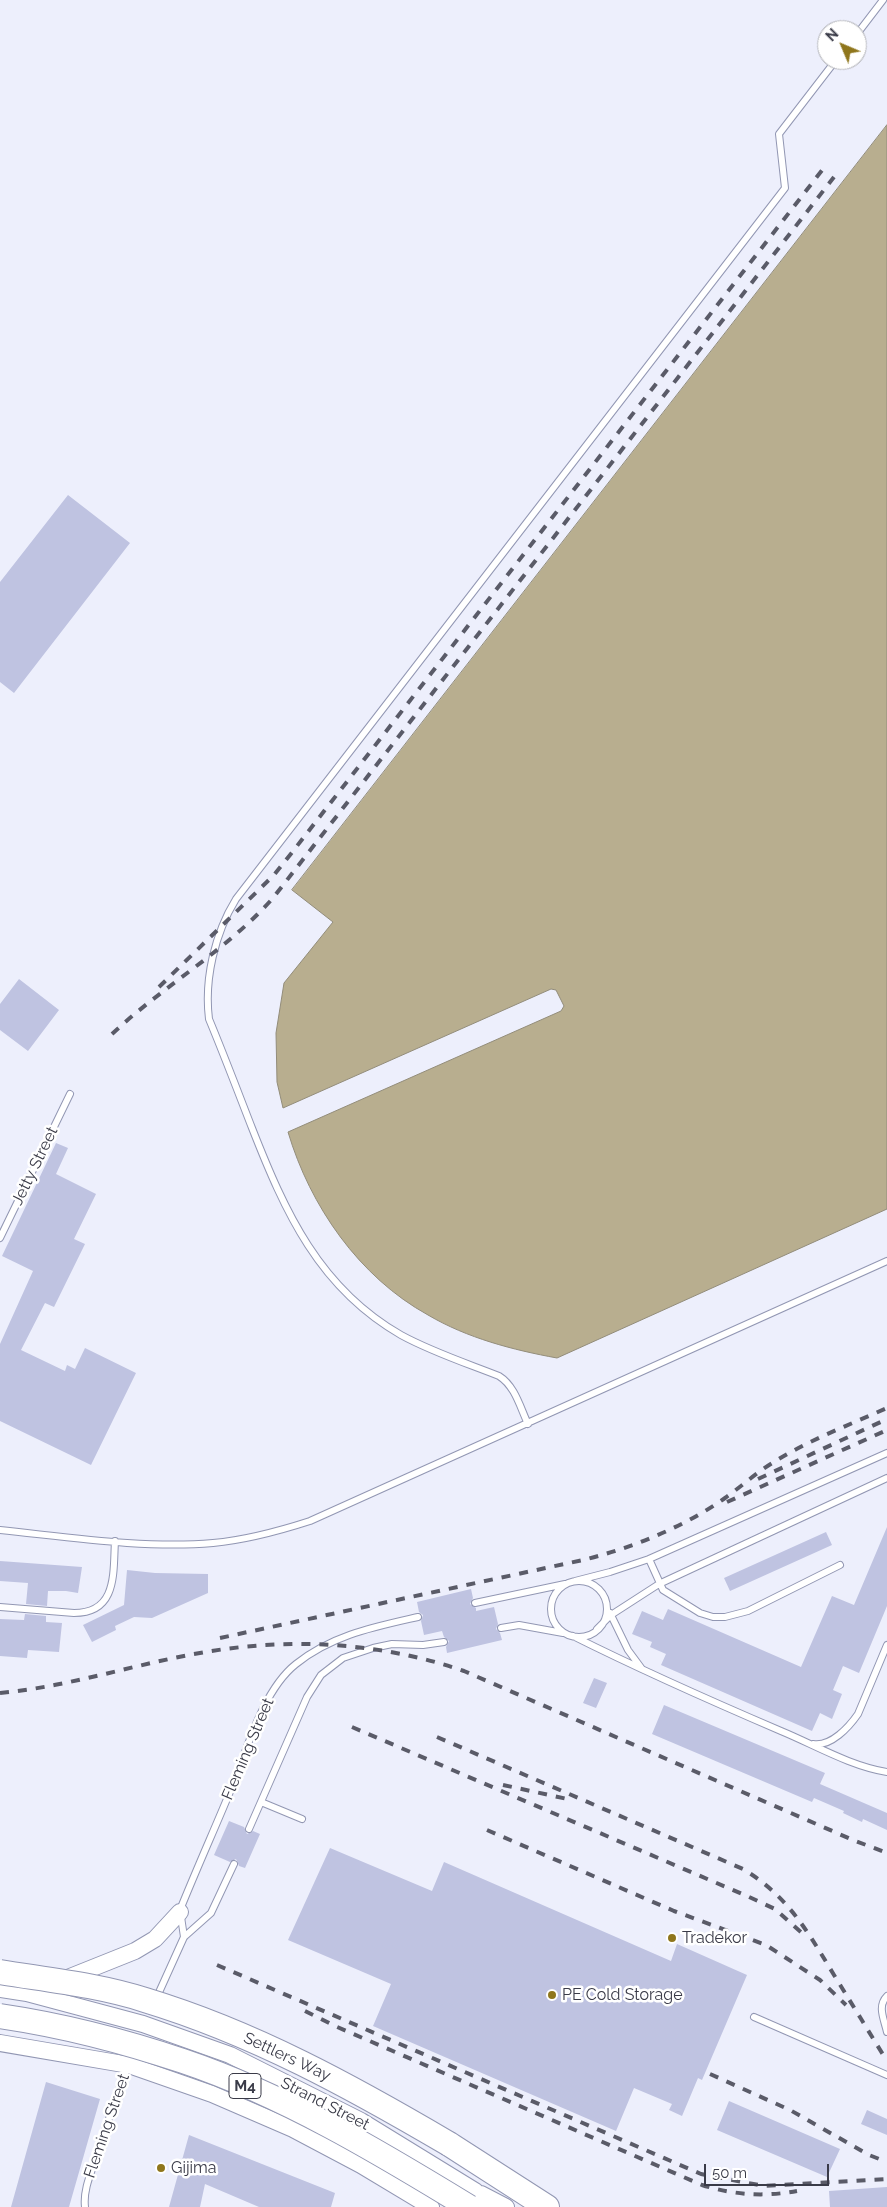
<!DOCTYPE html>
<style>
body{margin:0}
#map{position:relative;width:887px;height:2207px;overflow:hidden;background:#edeffc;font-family:Raleway,sans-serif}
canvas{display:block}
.north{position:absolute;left:817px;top:20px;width:50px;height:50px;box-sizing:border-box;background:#fff;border:1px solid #b0b1b6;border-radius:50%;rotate:315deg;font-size:14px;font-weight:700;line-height:20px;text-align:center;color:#3a3b48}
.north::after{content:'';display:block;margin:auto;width:18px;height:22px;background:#8f761c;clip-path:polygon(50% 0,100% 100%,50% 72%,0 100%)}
.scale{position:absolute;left:704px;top:2164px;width:125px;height:22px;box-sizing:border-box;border:2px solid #3a3b48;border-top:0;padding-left:6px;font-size:15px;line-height:18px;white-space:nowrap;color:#3a3b48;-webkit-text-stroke:4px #fff;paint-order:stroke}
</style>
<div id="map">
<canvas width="887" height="2207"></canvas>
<div class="north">N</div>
<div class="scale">50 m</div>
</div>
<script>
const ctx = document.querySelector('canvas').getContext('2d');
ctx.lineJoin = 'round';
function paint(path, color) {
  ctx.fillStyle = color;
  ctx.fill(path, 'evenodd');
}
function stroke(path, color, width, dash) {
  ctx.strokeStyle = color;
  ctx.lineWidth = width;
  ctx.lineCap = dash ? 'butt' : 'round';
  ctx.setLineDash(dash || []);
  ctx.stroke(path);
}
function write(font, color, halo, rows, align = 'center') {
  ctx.font = font + ' Raleway,sans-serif';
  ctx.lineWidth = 5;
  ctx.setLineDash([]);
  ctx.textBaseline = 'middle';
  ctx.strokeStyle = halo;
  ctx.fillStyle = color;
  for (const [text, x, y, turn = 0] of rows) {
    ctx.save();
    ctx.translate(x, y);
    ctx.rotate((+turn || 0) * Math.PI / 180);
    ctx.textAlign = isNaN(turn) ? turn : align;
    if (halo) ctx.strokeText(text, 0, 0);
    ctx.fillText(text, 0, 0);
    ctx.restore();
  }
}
const water = new Path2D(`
 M 887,125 L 887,1209 L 557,1358 C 513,1350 467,1338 428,1315 C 359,1277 310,1206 288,1132 L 561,1011 L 564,1006 L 556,990 L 551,989 L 283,1108 L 277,1082 L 276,1033 L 284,983 L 333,922 L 292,890 Z`);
paint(water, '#b8ae8f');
stroke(water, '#928c7a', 1);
paint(new Path2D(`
 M 68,495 L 130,543 L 14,693 L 0,682 L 0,582 Z
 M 19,979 L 59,1010 L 28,1051 L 0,1030 L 0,1004 Z
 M 56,1143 L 68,1148 L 56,1174 L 96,1194 L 74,1239 L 85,1244 L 54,1307 L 45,1303 L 21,1350 L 65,1371 L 67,1365 L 75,1369 L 85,1348 L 136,1373 L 91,1465 L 0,1421 L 0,1344 L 33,1271 L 2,1256 Z
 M 887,1527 L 887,1606 L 859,1673 L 843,1666 L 833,1690 L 842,1694 L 832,1719 L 820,1713 L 812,1731 L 661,1665 L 666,1654 L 650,1647 L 652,1642 L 632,1634 L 642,1611 L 663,1620 L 668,1609 L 801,1667 L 832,1596 L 854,1605 Z
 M 826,1532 L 832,1545 L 730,1591 L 724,1578 Z
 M 0,1561 L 82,1567 L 78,1593 L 66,1591 L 48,1591 L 47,1606 L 26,1604 L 28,1583 L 0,1581 Z
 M 127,1570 L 155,1573 L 208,1574 L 208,1593 L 152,1618 L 134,1617 L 115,1626 L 116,1630 L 92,1642 L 83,1625 L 124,1605 Z
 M 471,1589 L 473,1598 L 470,1604 L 476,1608 L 476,1611 L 494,1607 L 498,1624 L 496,1629 L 500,1633 L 502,1640 L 447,1653 L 446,1647 L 449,1641 L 444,1637 L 442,1631 L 424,1635 L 421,1621 L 423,1615 L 419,1612 L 417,1602 Z
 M 25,1614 L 46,1616 L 46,1622 L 62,1623 L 59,1652 L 28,1650 L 27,1658 L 0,1656 L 0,1619 L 24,1620 Z
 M 594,1678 L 607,1683 L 596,1708 L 583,1703 Z
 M 664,1705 L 825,1773 L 820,1784 L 887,1813 L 887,1830 L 863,1819 L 862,1822 L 843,1813 L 844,1811 L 814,1798 L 812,1802 L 652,1734 Z
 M 229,1821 L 244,1827 L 247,1834 L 253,1831 L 260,1834 L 245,1868 L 239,1866 L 236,1859 L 230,1862 L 214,1855 Z
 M 330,1848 L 432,1891 L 444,1862 L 671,1961 L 677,1944 L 747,1975 L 702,2080 L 698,2078 L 682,2116 L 669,2110 L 672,2104 L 634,2088 L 616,2131 L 373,2026 L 391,1984 L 288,1940 Z
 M 46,2082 L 100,2099 L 69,2207 L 11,2207 Z
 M 729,2101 L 840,2149 L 827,2177 L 717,2130 Z
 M 867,2110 L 887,2119 L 887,2135 L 861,2124 Z
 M 189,2135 L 335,2193 L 331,2207 L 259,2207 L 205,2184 L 200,2207 L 169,2207 Z
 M 887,2187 L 887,2207 L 830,2207 L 829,2191 Z`), '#bfc3e1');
const service = new Path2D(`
 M 857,34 L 883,0
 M 0,1238 L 70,1094
 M 528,1424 C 520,1407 515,1386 499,1376 C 466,1363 432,1352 401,1335 C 319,1288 285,1212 252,1128 C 238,1092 224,1055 209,1019 C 204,979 215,933 236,899 L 785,188 L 779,134 L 836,60
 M 0,1530 C 68,1537 145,1549 213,1543 C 246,1540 279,1531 310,1521 L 887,1261
 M 649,1559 L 663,1590 L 700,1613 L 713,1617 L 725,1617 L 748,1611 L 840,1565
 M 575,1581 L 610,1572 L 649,1559 L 887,1453
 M551 1609a28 28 0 1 1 56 0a28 28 0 1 1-56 0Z
 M 475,1603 L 565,1584
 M 0,1607 L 74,1613 C 118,1613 113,1572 115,1541
 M 610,1613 L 628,1650 L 642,1669
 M 501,1628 L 519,1625 L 563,1633
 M 597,1629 L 611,1615 L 659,1584 L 887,1478
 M 573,1636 C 641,1670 711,1701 781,1731 C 815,1745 850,1766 887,1772
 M 813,1744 C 831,1747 849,1727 858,1714 L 887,1645
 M 261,1802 L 302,1819
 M 249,1829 L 307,1697 L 321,1675 L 343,1658 L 373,1648 L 392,1644 L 423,1645 L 444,1642
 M 184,1937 L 180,1910 C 197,1868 215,1828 232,1787 C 247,1749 263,1690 296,1664 C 332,1635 374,1627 418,1617
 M 887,1996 C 877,2006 884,2019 887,2032
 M 156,1999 L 184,1937 L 211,1913 L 234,1864
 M 754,2017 L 887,2075
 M 85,2207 C 83,2190 91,2173 96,2158 C 106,2127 116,2096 128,2066`);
const tertiary = new Path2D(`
 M 60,1981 L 135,1951 L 155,1939 L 180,1912
 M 0,1989 L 27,1993 L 143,2024 L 230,2055 L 361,2121 L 475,2191 L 490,2207
 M 0,2043 L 129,2065 L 212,2094 L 293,2129 L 361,2165 L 431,2207
 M 481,2194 L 506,2207`);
const motorway = new Path2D(`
 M 449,2144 L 547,2207`);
stroke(service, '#9297b3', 8);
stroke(tertiary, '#9297b3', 18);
stroke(motorway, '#9297b3', 26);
stroke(service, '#fff', 6);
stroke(tertiary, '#fff', 16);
stroke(motorway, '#fff', 24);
stroke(new Path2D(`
 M 159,987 L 274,875 L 290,855 L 823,169
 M 112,1034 C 163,986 226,951 273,898 L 834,177
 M 758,1479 L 887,1419
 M 727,1502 L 887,1430
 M 220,1638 L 583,1560 C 632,1548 684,1527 725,1498 C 742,1486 757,1472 774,1462 C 809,1440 849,1425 887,1408
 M 0,1693 C 66,1687 129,1666 194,1654 C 285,1637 377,1641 464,1671 L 853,1840 L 887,1853
 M 352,1727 L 747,1896 L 775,1909 L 802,1933
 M 437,1737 L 743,1869 C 788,1896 808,1932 834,1975 C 852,2004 869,2032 887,2061
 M 503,1785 L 572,1800
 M 487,1830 L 674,1911 L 766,1945 L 820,1980 L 846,2005
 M 217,1965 L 701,2174 L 764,2186 L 887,2179
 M 305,2011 L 335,2026 L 702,2185 C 734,2195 764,2197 797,2191
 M 710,2074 L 790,2110 L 869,2155 L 887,2162`), '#5a5b68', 4, [9, 9]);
const motorwayBridge = new Path2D(`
 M 0,1972 C 49,1980 98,1985 145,2000 C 254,2033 352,2087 449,2144
 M 0,2016 C 61,2025 124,2041 183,2061 C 284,2095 379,2152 469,2207`);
stroke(motorwayBridge, '#9297b3', 26, []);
stroke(motorwayBridge, '#fff', 24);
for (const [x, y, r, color] of [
 [672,1938,5,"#8f761c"],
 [552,1995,5,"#8f761c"],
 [161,2168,5,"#8f761c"]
]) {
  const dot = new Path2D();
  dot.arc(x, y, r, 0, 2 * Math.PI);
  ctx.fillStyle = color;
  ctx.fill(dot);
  stroke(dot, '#fff', 2);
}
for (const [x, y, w] of [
 [245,2086,32]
]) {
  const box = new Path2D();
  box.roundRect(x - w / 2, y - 12.5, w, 25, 4);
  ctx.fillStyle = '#fff';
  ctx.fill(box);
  stroke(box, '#3a3b48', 1);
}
write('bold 15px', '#3a3b48', null, [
 ["M4",245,2086]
]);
write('16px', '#3a3b48', '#fff', [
 ["Jetty Street",35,1166,-64],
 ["Fleming Street",248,1749,-67],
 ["Settlers Way",287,2057,25],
 ["Strand Street",325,2104,27],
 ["Fleming Street",107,2126,-71]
]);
write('16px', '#3a3b48', '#fff', [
 ["Tradekor",682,1938],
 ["PE Cold Storage",562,1995],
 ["Gijima",171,2168]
], 'left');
</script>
